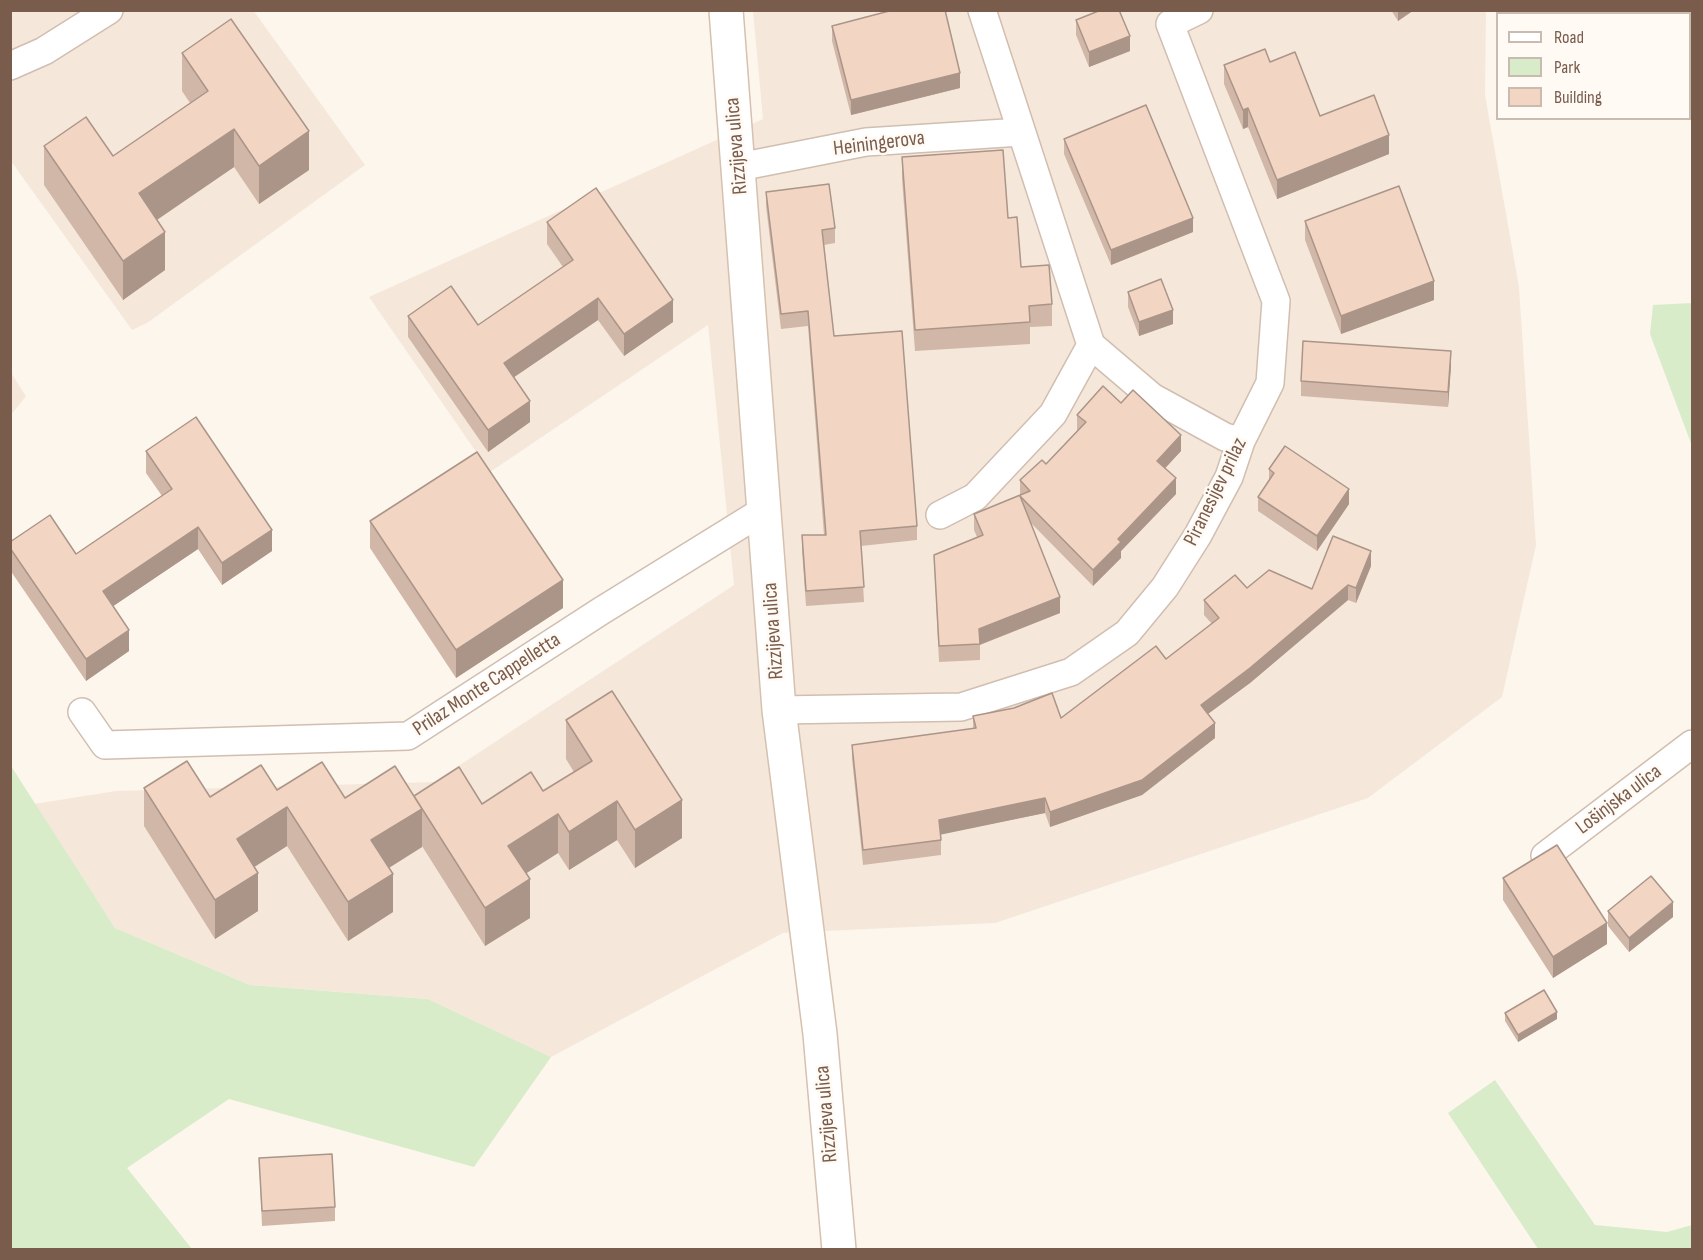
<!DOCTYPE html>
<meta charset="utf-8">
<style>
body{margin:0}
#map{position:relative;width:1703px;height:1260px;overflow:hidden;background:#fdf6ec;font-family:"Sofia Sans Condensed",sans-serif}
canvas{display:block}
.frame{position:absolute;inset:0;border:12px solid #7a5c4d;pointer-events:none}
.legend{position:absolute;left:1496px;top:12px;width:195px;height:108px;box-sizing:border-box;background:#fffaf3;border:2px solid #cabbb1;margin:0;padding:8px 10px;list-style:none;font-size:18px;color:#7a5c4d}
.legend li{display:flex;align-items:center;gap:12px;height:30px}
.legend b{width:30px;border:2px solid #cabbb1}
</style>
<div id="map">
<canvas width="1703" height="1260"></canvas>
<div class="frame"></div>
<ul class="legend">
<li><b style="height:8px;background:#fff"></b>Road</li>
<li><b style="height:16px;background:#d8ecc9"></b>Park</li>
<li><b style="height:16px;background:#f3d5c3"></b>Building</li>
</ul>
</div>
<script>
const ctx = document.querySelector('canvas').getContext('2d');
ctx.lineJoin = 'round';
function paint(path, color) {
  ctx.fillStyle = color;
  ctx.fill(path, 'evenodd');
}
function stroke(path, color, width, dash) {
  ctx.strokeStyle = color;
  ctx.lineWidth = width;
  ctx.lineCap = dash ? 'butt' : 'round';
  ctx.setLineDash(dash || []);
  ctx.stroke(path);
}
function write(font, color, halo, rows, align = 'center') {
  ctx.font = font + ' "Sofia Sans Condensed",sans-serif';
  ctx.lineWidth = 5;
  ctx.setLineDash([]);
  ctx.textBaseline = 'middle';
  ctx.strokeStyle = halo;
  ctx.fillStyle = color;
  for (const [text, x, y, turn = 0] of rows) {
    ctx.save();
    ctx.translate(x, y);
    ctx.rotate((+turn || 0) * Math.PI / 180);
    ctx.textAlign = isNaN(turn) ? turn : align;
    if (halo) ctx.strokeText(text, 0, 0);
    ctx.fillText(text, 0, 0);
    ctx.restore();
  }
}
paint(new Path2D(`
 M 253,10 L 365,165 L 147,323 L 132,330 L 11,161 L 11,11 Z
 M 753,11 L 1486,11 L 1485,95 L 1519,287 L 1536,545 L 1502,697 L 1368,798 L 995,923 L 783,933 L 551,1057 L 428,999 L 250,985 L 115,928 L 34,804 L 116,791 L 434,782 L 734,585 L 708,325 L 490,472 L 369,297 L 763,119 Z
 M 11,373 L 26,396 L 11,415 L 10,415 Z`), '#f5e8da');
paint(new Path2D(`
 M 1692,303 L 1692,446 L 1650,334 L 1653,305 Z
 M 11,766 L 115,928 L 250,985 L 428,999 L 551,1057 L 474,1167 L 229,1099 L 127,1168 L 192,1249 L 11,1249 Z
 M 1495,1080 L 1595,1225 L 1667,1232 L 1692,1225 L 1692,1249 L 1538,1249 L 1448,1113 Z`), '#d8ecc9');
const street = new Path2D(`
 M 982,10 L 1091,345 L 1152,397 L 1225,437 L 1241,441
 M 10,66 L 44,51 L 109,10
 M 739,167 L 866,142 L 1021,132
 M 940,515 L 975,497 L 1053,414 L 1091,345
 M 779,710 L 961,707 L 1071,672 L 1127,633 L 1165,587 L 1198,535 L 1229,477 L 1241,441 L 1270,383 L 1276,301 L 1170,24 L 1199,10
 M 82,712 L 105,745 L 408,736 L 601,611 L 766,509
 M 1545,856 L 1692,744`);
const secondary = new Path2D(`
 M 726,10 L 779,710 L 820,1034 L 839,1250`);
stroke(street, '#d1beb0', 30);
stroke(secondary, '#d6c0b0', 36);
stroke(street, '#fff', 27);
stroke(secondary, '#fff', 33);
paint(new Path2D(`
 M 1391,10 L 1414,10 L 1398,21 Z
 M 1076,20 L 1130,51 L 1089,67 L 1076,35 Z
 M 832,26 L 960,88 L 851,115 L 832,41 Z
 M 182,53 L 309,170 L 259,204 L 234,167 L 157,220 L 165,270 L 123,300 L 44,185 L 44,146 L 113,156 L 190,103 L 182,91 Z
 M 1270,62 L 1320,116 L 1389,154 L 1277,199 L 1248,127 L 1243,129 L 1224,84 L 1224,65 Z
 M 1064,139 L 1193,232 L 1111,265 L 1064,154 Z
 M 902,157 L 1008,218 L 1021,267 L 1052,304 L 1052,326 L 1030,327 L 1030,344 L 915,351 L 902,179 Z
 M 766,192 L 835,228 L 835,243 L 824,245 L 834,336 L 917,526 L 917,540 L 861,546 L 864,602 L 806,606 L 802,550 L 802,535 L 824,535 L 808,326 L 781,329 L 766,206 Z
 M 1305,221 L 1434,300 L 1341,334 L 1305,240 Z
 M 547,222 L 673,322 L 624,356 L 598,320 L 514,377 L 530,422 L 488,452 L 408,337 L 408,316 L 478,325 L 563,267 L 547,244 Z
 M 1128,292 L 1173,324 L 1139,336 L 1128,307 Z
 M 1451,366 L 1448,407 L 1301,396 L 1301,381 Z
 M 1121,403 L 1181,451 L 1165,468 L 1176,494 L 1121,551 L 1121,558 L 1093,586 L 1031,523 L 1060,613 L 980,645 L 980,660 L 939,662 L 934,555 L 977,537 L 974,530 L 974,514 L 1020,495 L 1020,480 L 1046,464 L 1077,431 L 1077,415 Z
 M 146,451 L 272,551 L 222,585 L 198,549 L 113,606 L 129,651 L 86,681 L 10,570 L 10,542 L 76,554 L 162,496 L 146,473 Z
 M 1269,469 L 1349,504 L 1317,551 L 1258,511 L 1258,497 L 1269,480 Z
 M 370,521 L 563,608 L 456,678 L 370,548 Z
 M 1371,566 L 1356,603 L 1348,600 L 1250,683 L 1208,714 L 1215,738 L 1142,795 L 1050,827 L 1045,813 L 941,834 L 941,855 L 863,865 L 852,759 L 852,745 L 973,729 L 973,716 L 1061,718 L 1166,659 L 1212,624 L 1204,615 L 1204,600 L 1247,588 L 1312,589 Z
 M 566,720 L 682,838 L 635,868 L 617,840 L 569,870 L 558,853 L 526,873 L 530,918 L 485,946 L 422,846 L 422,847 L 389,868 L 393,912 L 348,941 L 287,846 L 254,867 L 258,911 L 215,939 L 144,826 L 144,788 L 210,797 L 277,790 L 345,798 L 414,797 L 482,804 L 543,791 L 574,772 L 566,759 Z
 M 1503,878 L 1607,944 L 1553,978 L 1503,900 Z
 M 1608,911 L 1673,917 L 1629,952 L 1608,926 Z
 M 1505,1013 L 1557,1019 L 1518,1042 L 1505,1021 Z
 M 259,1158 L 335,1207 L 335,1221 L 262,1226 Z`), '#d1b7a8');
paint(new Path2D(`
 M 1398,10 L 1414,10 L 1398,21 Z
 M 1130,36 L 1130,51 L 1089,67 L 1089,52 Z
 M 960,73 L 960,88 L 851,115 L 851,100 Z
 M 1248,108 L 1248,127 L 1243,129 L 1243,110 Z
 M 234,129 L 234,167 L 139,232 L 139,193 Z
 M 309,131 L 309,170 L 259,204 L 259,166 Z
 M 1389,135 L 1389,154 L 1277,199 L 1277,180 Z
 M 1193,218 L 1193,232 L 1111,265 L 1111,250 Z
 M 165,232 L 165,270 L 123,300 L 123,261 Z
 M 1434,281 L 1434,300 L 1341,334 L 1341,316 Z
 M 598,298 L 598,320 L 504,384 L 504,363 Z
 M 673,300 L 673,322 L 624,356 L 624,334 Z
 M 1173,310 L 1173,324 L 1139,336 L 1139,322 Z
 M 1451,351 L 1451,366 L 1448,407 L 1448,392 Z
 M 530,401 L 530,422 L 488,452 L 488,430 Z
 M 1181,435 L 1181,451 L 1157,477 L 1157,461 Z
 M 1176,478 L 1176,494 L 1121,551 L 1121,558 L 1093,586 L 1093,570 L 1118,539 Z
 M 1349,489 L 1349,504 L 1317,551 L 1317,536 Z
 M 198,527 L 198,549 L 103,613 L 103,591 Z
 M 272,530 L 272,551 L 222,585 L 222,563 Z
 M 1371,551 L 1371,566 L 1356,603 L 1356,588 Z
 M 563,580 L 563,608 L 456,678 L 456,650 Z
 M 1348,585 L 1348,600 L 1250,683 L 1201,719 L 1201,705 Z
 M 1060,597 L 1060,613 L 979,645 L 979,629 Z
 M 129,630 L 129,651 L 86,681 L 86,659 Z
 M 1215,723 L 1215,738 L 1142,795 L 1050,827 L 1050,812 Z
 M 1045,798 L 1045,813 L 939,835 L 939,820 Z
 M 682,800 L 682,838 L 635,868 L 635,830 Z
 M 617,801 L 617,840 L 569,870 L 569,832 Z
 M 287,807 L 287,846 L 237,878 L 237,839 Z
 M 422,809 L 422,847 L 371,879 L 371,840 Z
 M 558,814 L 558,853 L 508,885 L 508,846 Z
 M 258,873 L 258,911 L 215,939 L 215,900 Z
 M 393,874 L 393,912 L 348,941 L 348,902 Z
 M 530,879 L 530,918 L 485,946 L 485,908 Z
 M 1673,902 L 1673,917 L 1629,952 L 1629,938 Z
 M 1607,923 L 1607,944 L 1553,978 L 1553,957 Z
 M 1557,1012 L 1557,1019 L 1518,1042 L 1518,1035 Z`), '#aa9588');
const building = new Path2D(`
 M 893,10 L 945,10 L 960,73 L 851,100 L 832,26 Z
 M 1101,10 L 1119,10 L 1130,36 L 1089,52 L 1076,20 Z
 M 231,19 L 309,131 L 259,166 L 234,129 L 139,193 L 165,232 L 123,261 L 44,146 L 86,117 L 113,156 L 208,91 L 182,53 Z
 M 1265,49 L 1270,62 L 1295,52 L 1320,116 L 1374,95 L 1389,135 L 1277,180 L 1248,108 L 1243,110 L 1224,65 Z
 M 1146,105 L 1193,218 L 1111,250 L 1064,139 Z
 M 1003,150 L 1008,218 L 1017,217 L 1021,267 L 1049,265 L 1052,304 L 1029,306 L 1030,322 L 915,330 L 902,157 Z
 M 829,184 L 835,228 L 822,230 L 834,336 L 902,331 L 917,526 L 860,531 L 864,587 L 806,591 L 802,535 L 826,535 L 808,311 L 781,314 L 766,192 Z
 M 1399,186 L 1434,281 L 1341,316 L 1305,221 Z
 M 596,188 L 673,300 L 624,334 L 598,298 L 504,363 L 530,401 L 488,430 L 408,316 L 451,286 L 478,325 L 573,260 L 547,222 Z
 M 1161,279 L 1173,310 L 1139,322 L 1128,292 Z
 M 1303,341 L 1451,351 L 1448,392 L 1301,381 Z
 M 1103,386 L 1121,403 L 1133,390 L 1181,435 L 1157,461 L 1176,478 L 1118,539 L 1121,542 L 1093,570 L 1020,496 L 1060,597 L 979,629 L 980,644 L 939,646 L 934,555 L 983,535 L 974,514 L 1030,491 L 1020,480 L 1042,460 L 1046,464 L 1086,422 L 1077,415 Z
 M 196,417 L 272,530 L 222,563 L 198,527 L 103,591 L 129,630 L 86,659 L 10,548 L 10,542 L 50,515 L 76,554 L 172,489 L 146,451 Z
 M 1285,446 L 1349,489 L 1317,536 L 1258,497 L 1274,473 L 1269,469 Z
 M 477,452 L 563,580 L 456,650 L 370,521 Z
 M 1333,536 L 1371,551 L 1356,588 L 1348,585 L 1250,668 L 1201,705 L 1215,723 L 1142,780 L 1050,812 L 1045,798 L 939,820 L 941,840 L 863,850 L 852,745 L 976,728 L 973,716 L 1014,708 L 1052,693 L 1061,718 L 1156,646 L 1166,659 L 1219,618 L 1204,600 L 1235,575 L 1247,588 L 1269,570 L 1312,589 Z
 M 612,691 L 682,800 L 635,830 L 617,801 L 569,832 L 558,814 L 508,846 L 530,879 L 485,908 L 414,796 L 459,767 L 482,804 L 531,772 L 543,791 L 592,761 L 566,720 Z
 M 187,761 L 210,797 L 261,765 L 277,790 L 322,762 L 345,798 L 395,766 L 422,809 L 371,840 L 393,874 L 348,902 L 287,807 L 237,839 L 258,873 L 215,900 L 144,788 Z
 M 1557,845 L 1607,923 L 1553,957 L 1503,878 Z
 M 1651,876 L 1673,902 L 1629,938 L 1608,911 Z
 M 1544,990 L 1557,1012 L 1518,1035 L 1505,1013 Z
 M 332,1154 L 335,1207 L 262,1211 L 259,1158 Z`);
paint(building, '#f3d5c3');
stroke(building, '#aa9588', 1.5);
write('21px', '#7a5c4d', '#fffaf3', [
 ["Heiningerova",879,144,-7],
 ["Rizzijeva ulica",737,146,-95],
 ["Piranesijev prilaz",1216,492,-64],
 ["Rizzijeva ulica",774,631,-94],
 ["Prilaz Monte Cappelletta",487,685,-33],
 ["Lošinjska ulica",1619,800,-37],
 ["Rizzijeva ulica",827,1114,-95]
]);
</script>
